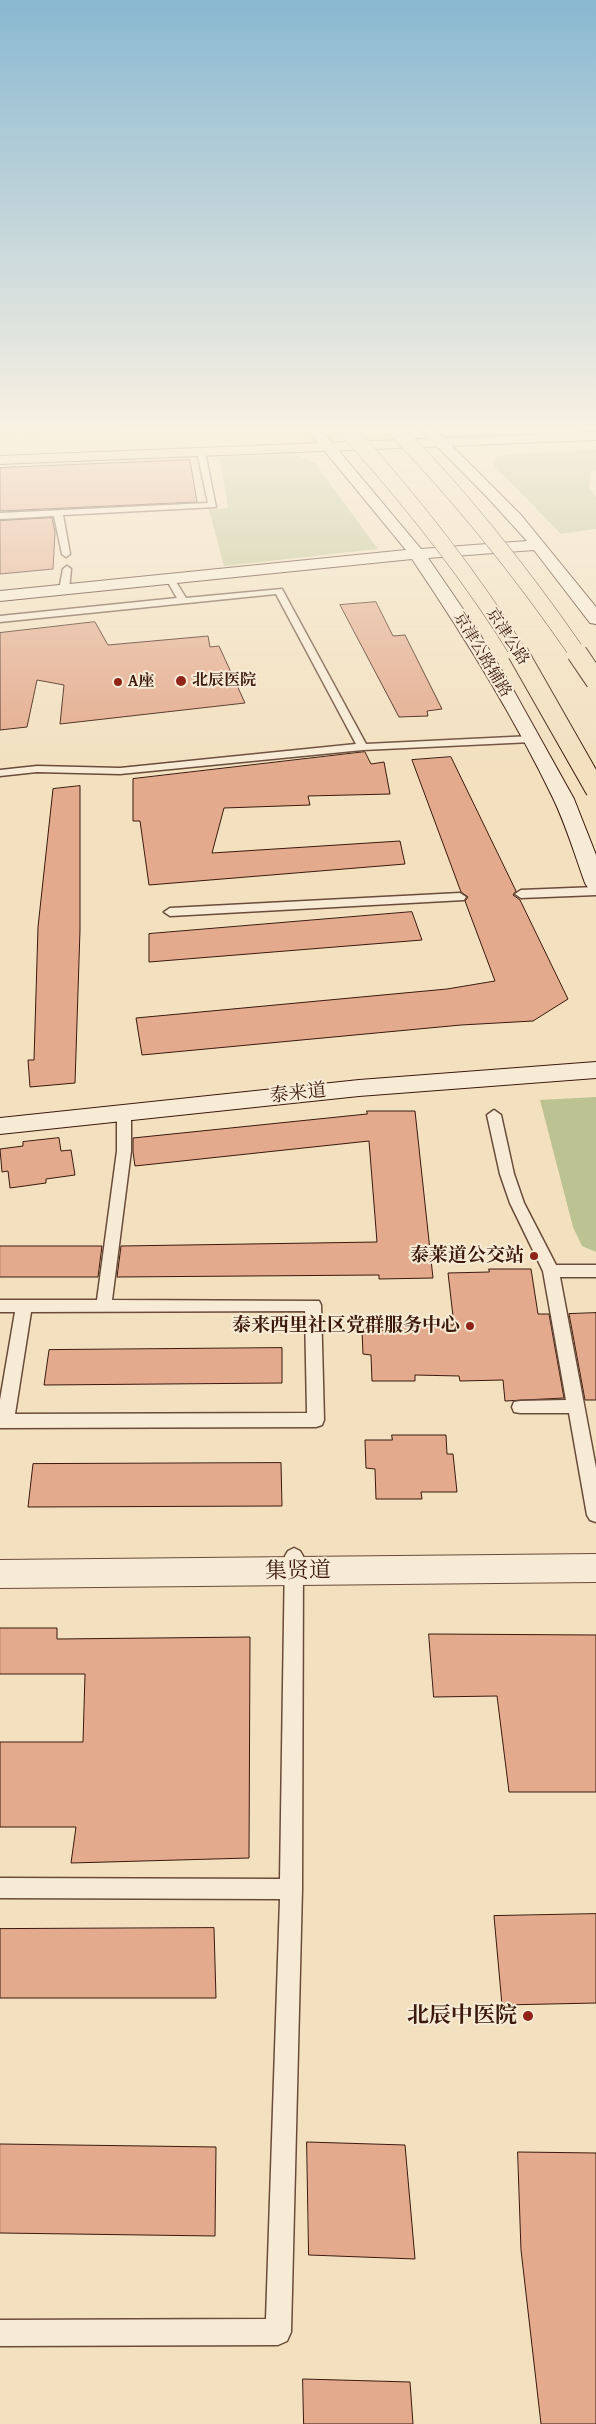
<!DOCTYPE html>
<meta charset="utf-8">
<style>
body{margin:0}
canvas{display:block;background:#f2e0bf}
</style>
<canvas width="596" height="2424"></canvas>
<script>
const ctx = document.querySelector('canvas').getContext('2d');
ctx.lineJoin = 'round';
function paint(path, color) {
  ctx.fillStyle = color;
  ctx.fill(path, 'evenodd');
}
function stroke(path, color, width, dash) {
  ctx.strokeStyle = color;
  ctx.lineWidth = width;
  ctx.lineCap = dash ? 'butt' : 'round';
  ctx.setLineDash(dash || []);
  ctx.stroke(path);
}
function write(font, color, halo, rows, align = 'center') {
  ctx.font = font + ' "Gentium Book Plus","Noto Serif SC",serif';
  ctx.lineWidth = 4;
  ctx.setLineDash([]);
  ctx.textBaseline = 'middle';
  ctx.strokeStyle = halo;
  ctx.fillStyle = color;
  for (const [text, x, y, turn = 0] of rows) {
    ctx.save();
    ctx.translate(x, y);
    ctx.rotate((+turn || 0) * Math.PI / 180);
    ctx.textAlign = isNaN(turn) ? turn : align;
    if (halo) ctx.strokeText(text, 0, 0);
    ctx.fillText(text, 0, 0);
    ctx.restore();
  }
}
paint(new Path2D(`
 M 0,427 L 226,427 L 0,436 Z
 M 596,450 L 596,470 L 591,472 L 589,488 L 596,497 L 596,529 L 561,534 L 494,466 L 495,458 L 510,454 Z
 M 295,455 L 314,462 L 378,549 L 224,566 L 209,510 L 228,508 L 220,457 Z
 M 596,1097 L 596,1252 L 582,1246 L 573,1227 L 540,1100 Z`), '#bcc291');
const building = new Path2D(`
 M 190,460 L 197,502 L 0,511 L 0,468 Z
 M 52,518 L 55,532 L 53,569 L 0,574 L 0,521 Z
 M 376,602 L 393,636 L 405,635 L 442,709 L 427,711 L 428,716 L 399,717 L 340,605 Z
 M 95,622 L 108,645 L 208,636 L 210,647 L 219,646 L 245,703 L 60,724 L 64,685 L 37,680 L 27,727 L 0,730 L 0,633 Z
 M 365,752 L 371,764 L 384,762 L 390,794 L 308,796 L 310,805 L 224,808 L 212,853 L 400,841 L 405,864 L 149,885 L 140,821 L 133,821 L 133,779 Z
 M 451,757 L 516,891 L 513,895 L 520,900 L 568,999 L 533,1021 L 461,1025 L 142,1055 L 136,1018 L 447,989 L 495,981 L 465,901 L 468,897 L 461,892 L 412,760 Z
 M 80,786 L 80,930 L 75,1083 L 30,1087 L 28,1060 L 34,1060 L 38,927 L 53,789 Z
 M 412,912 L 422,940 L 149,962 L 149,934 Z
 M 367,1111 L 415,1111 L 433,1278 L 379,1279 L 379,1275 L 117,1277 L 121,1246 L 377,1242 L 369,1141 L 135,1166 L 133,1152 L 133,1138 L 367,1114 Z
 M 59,1138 L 61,1151 L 71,1150 L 75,1175 L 46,1179 L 46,1183 L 10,1188 L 8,1171 L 2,1172 L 0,1149 L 23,1146 L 23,1142 Z
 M 0,1246 L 102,1246 L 98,1277 L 0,1277 Z
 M 489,1269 L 531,1269 L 538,1314 L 549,1314 L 564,1398 L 505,1401 L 503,1380 L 460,1381 L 459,1376 L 415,1375 L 415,1381 L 372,1381 L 371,1355 L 363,1354 L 362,1330 L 388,1330 L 387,1324 L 454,1325 L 448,1273 L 489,1272 Z
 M 596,1313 L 596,1400 L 585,1400 L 569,1314 Z
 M 282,1348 L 282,1383 L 44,1385 L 49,1350 Z
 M 392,1435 L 446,1435 L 447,1454 L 453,1454 L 457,1492 L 421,1492 L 422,1499 L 376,1499 L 375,1469 L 366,1468 L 365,1440 L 392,1440 Z
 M 281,1463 L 282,1506 L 28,1507 L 33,1464 Z
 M 0,1628 L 57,1628 L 57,1639 L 250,1637 L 249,1858 L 71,1863 L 76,1827 L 0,1827 L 0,1742 L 83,1742 L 85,1674 L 0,1674 Z
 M 429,1634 L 596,1635 L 596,1792 L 509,1792 L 497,1696 L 434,1697 Z
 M 596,1914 L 596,2003 L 502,2005 L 494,1916 Z
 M 214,1928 L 216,1998 L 0,1998 L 0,1929 Z
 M 307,2142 L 405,2145 L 415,2259 L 309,2255 Z
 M 0,2144 L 216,2147 L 215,2236 L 0,2233 Z
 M 518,2152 L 596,2153 L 596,2424 L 541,2424 L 521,2250 Z
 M 303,2379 L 410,2382 L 413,2424 L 304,2424 Z`);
paint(building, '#e3aa8d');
stroke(building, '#3b1a0c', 1);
const lane = new Path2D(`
 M 201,450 L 205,452 L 216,507 L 63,515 L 70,554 L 66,557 L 62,554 L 54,516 L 0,519 L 0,513 L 208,503 L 197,452 Z
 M 67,566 L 71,569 L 69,590 L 64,593 L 59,590 L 63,569 Z
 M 170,576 L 173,577 L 186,598 L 282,589 L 366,744 L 532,736 L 537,739 L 532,742 L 363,750 L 120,774 L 37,772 L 0,776 L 0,770 L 37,766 L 120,768 L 356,744 L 276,594 L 0,622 L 0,616 L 177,598 L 166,579 Z
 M 596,887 L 596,895 L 521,898 L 515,894 L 521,890 Z
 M 460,893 L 466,897 L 464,900 L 170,916 L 164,912 L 170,908 Z
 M 124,1109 L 131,1113 L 131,1151 L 112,1300 L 319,1301 L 321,1305 L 324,1420 L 322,1425 L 316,1427 L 0,1428 L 0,1400 L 15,1312 L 0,1312 L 0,1300 L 97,1300 L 117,1151 L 117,1113 ZM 305,1311 L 307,1413 L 15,1414 L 31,1312 Z
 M 494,1110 L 501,1115 L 514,1174 L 524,1203 L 556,1265 L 596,1265 L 596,1277 L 560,1277 L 596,1468 L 596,1522 L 590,1520 L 587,1515 L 569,1413 L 520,1413 L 514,1412 L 512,1407 L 514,1402 L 520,1401 L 566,1400 L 543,1271 L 510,1203 L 500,1174 L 487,1115 Z
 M 294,1548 L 300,1551 L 303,1556 L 302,1889 L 291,2332 L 287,2341 L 278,2345 L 0,2346 L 0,2320 L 266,2319 L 280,1899 L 0,1898 L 0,1878 L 280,1879 L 285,1556 L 288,1551 Z`);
const street = new Path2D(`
 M 596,1554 L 596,1582 L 0,1588 L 0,1560 Z`);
const secondary = new Path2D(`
 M 305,427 L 319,427 L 421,549 L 527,541 L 488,498 L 418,427 L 433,427 L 521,515 L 596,607 L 596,624 L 590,623 L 534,550 L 428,558 L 476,628 L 510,684 L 574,799 L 596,855 L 596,890 L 588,888 L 585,883 C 575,855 566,825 553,798 C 513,715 464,636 412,559 L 0,601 L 0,591 L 406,550 Z
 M 596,1062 L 596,1078 L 359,1096 L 0,1134 L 0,1118 L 359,1080 Z`);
const primary = new Path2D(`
 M 596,432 L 596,440 L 0,464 L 0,456 Z`);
stroke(lane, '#694c39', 3);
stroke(street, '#694c39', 2);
stroke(secondary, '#3b1a0c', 2);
stroke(primary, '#3b1a0c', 2);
paint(lane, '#f7ebd5');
paint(street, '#f7ebd5');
paint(secondary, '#f7ebd5');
paint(primary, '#f2e0bf');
const highwayBridgeFar1 = new Path2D(`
 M 345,427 C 409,498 469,573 519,654
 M 393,427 C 462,497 522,573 578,654`);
const highwayBridge = new Path2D(`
 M 518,653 L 596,790
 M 577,653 L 596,681`);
stroke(highwayBridgeFar1, '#3b1a0c', 17, []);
stroke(highwayBridge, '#3b1a0c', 22, []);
stroke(highwayBridgeFar1, '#f2e0bf', 16);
stroke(highwayBridge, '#f2e0bf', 20);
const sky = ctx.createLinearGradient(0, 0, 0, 766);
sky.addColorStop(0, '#89b8d1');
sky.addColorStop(0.56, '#f9f1e2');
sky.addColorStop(1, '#f9f1e200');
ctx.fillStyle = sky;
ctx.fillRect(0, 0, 596, 766);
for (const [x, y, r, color] of [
 [181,681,6,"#8f2418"],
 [118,682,5,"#8f2418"],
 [534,1256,5,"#8f2418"],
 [470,1326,5,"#8f2418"],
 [528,2016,6,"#8f2418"]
]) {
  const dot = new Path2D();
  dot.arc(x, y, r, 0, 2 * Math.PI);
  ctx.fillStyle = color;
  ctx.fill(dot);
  stroke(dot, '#f7ebd5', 2);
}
write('16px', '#3b1a0c', '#f7ebd5', [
 ["京津公路",507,637,57],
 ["京津公路辅路",482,655,59]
]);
write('bold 16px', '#3b1a0c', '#f7ebd5', [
 ["北辰医院",192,681],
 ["A座",128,682]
], 'left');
write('19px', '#3b1a0c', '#f7ebd5', [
 ["泰来道",298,1094,-6]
]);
write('bold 19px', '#3b1a0c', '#f7ebd5', [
 ["泰莱道公交站",524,1256],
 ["泰来西里社区党群服务中心",460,1326]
], 'right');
write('22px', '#3b1a0c', '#f7ebd5', [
 ["集贤道",298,1572,-1]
]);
write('bold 22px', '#3b1a0c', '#f7ebd5', [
 ["北辰中医院",517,2016]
], 'right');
</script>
